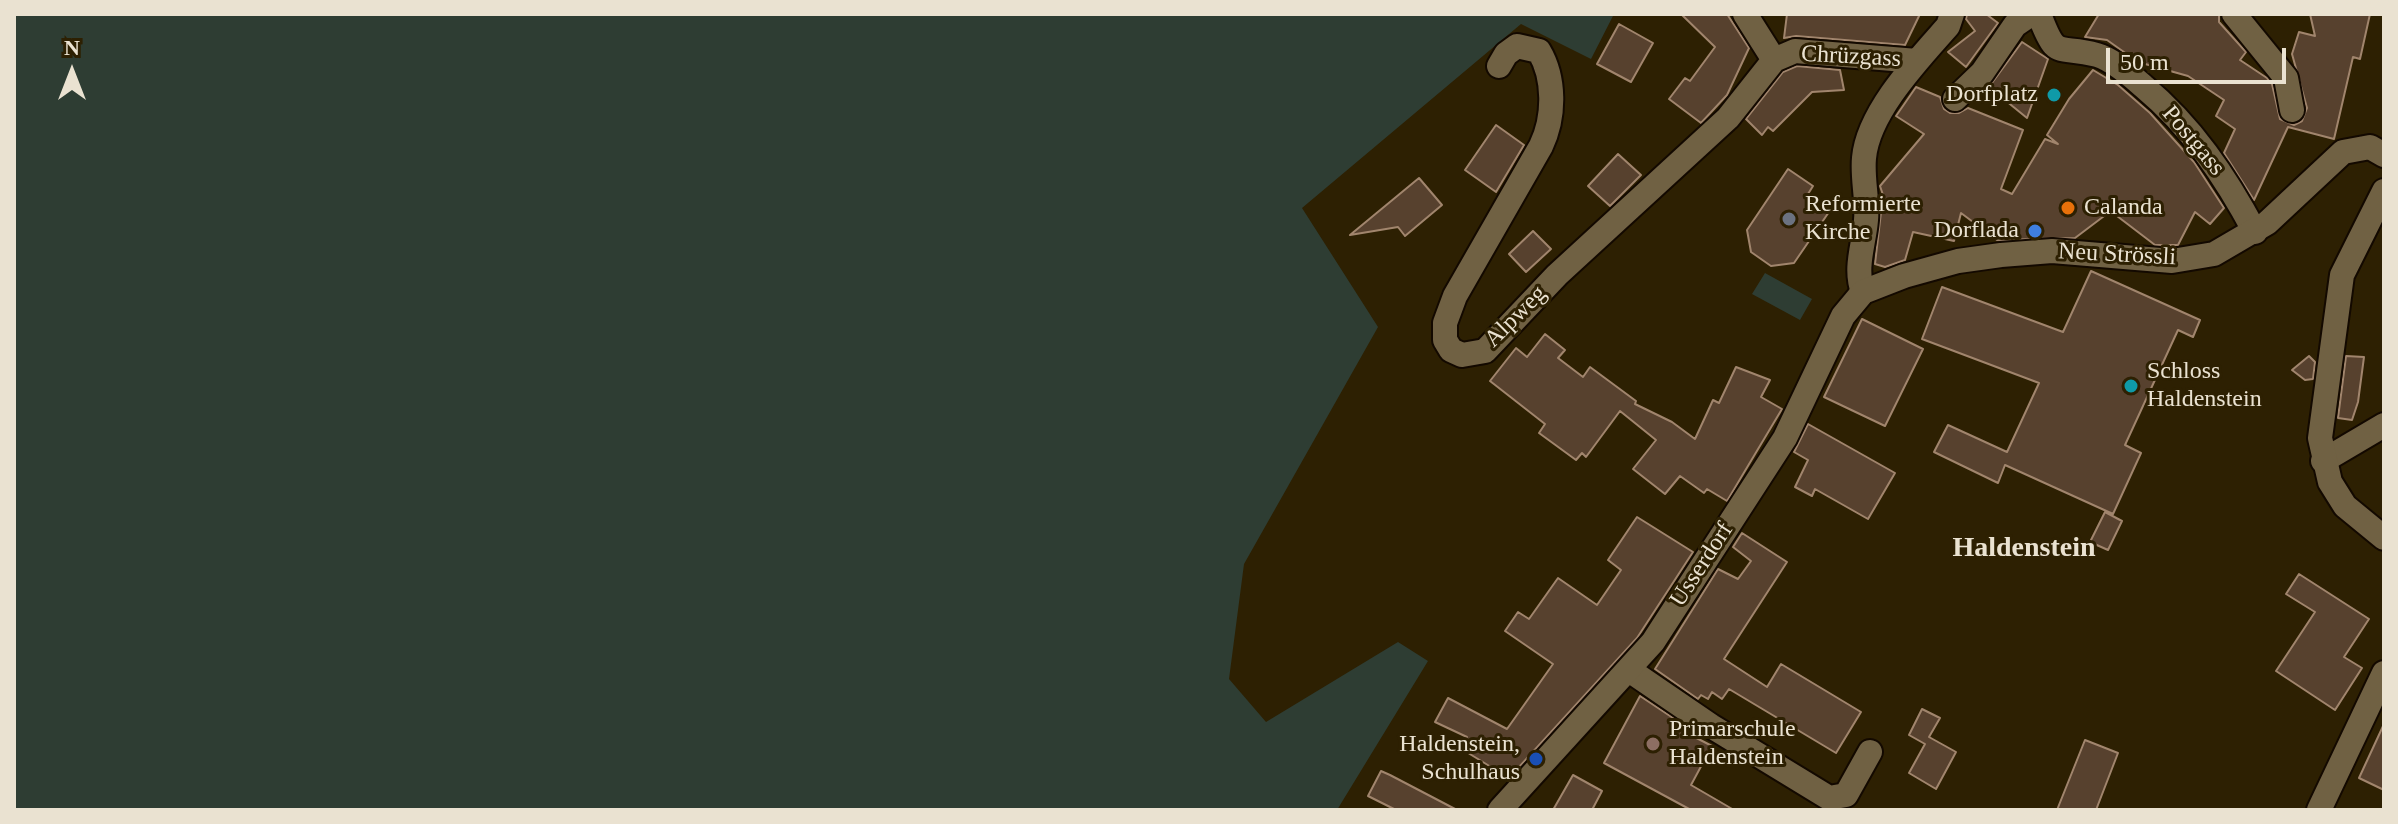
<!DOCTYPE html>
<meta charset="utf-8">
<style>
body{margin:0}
#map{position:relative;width:2398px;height:824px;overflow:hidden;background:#2d2002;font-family:"Times New Roman",serif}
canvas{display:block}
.frame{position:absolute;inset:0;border:16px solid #eae2d1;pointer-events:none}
.north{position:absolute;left:32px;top:32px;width:80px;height:80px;-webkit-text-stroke:6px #2d2002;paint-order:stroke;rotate:0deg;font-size:22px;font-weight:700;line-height:32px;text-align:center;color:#eae2d1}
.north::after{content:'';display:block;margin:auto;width:28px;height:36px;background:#eae2d1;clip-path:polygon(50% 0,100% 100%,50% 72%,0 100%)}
.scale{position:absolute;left:2106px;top:48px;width:180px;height:36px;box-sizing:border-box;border:4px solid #eae2d1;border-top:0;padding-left:10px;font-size:24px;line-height:28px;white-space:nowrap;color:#eae2d1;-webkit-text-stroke:6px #2d2002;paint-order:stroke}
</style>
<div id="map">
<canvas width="2398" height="824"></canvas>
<div class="frame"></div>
<div class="north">N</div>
<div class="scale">50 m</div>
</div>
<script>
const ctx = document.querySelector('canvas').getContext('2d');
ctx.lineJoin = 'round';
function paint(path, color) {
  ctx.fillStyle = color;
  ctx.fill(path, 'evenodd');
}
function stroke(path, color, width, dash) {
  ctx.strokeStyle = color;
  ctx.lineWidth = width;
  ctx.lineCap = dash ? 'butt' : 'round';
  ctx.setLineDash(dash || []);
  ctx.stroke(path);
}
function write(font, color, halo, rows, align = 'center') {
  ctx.font = font + ' "Times New Roman",serif';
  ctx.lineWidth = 6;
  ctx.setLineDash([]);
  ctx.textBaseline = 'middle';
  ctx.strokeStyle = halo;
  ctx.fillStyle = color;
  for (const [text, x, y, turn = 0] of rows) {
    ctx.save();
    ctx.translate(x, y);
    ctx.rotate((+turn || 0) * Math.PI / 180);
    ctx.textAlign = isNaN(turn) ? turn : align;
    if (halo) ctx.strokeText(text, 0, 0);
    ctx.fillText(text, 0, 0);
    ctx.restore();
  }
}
paint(new Path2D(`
 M 14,14 L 1614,14 L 1591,59 L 1521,24 L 1302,208 L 1378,327 L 1244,564 L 1229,679 L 1266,722 L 1398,642 L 1428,661 L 1337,810 L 14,810 Z
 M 1765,273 L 1812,299 L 1800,320 L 1752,294 Z`), '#2e3d33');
const building = new Path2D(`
 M 1681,14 L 1727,14 L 1749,48 L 1727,95 L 1701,123 L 1669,99 L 1685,78 L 1690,81 L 1715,47 Z
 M 1787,14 L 1920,14 L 1905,45 L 1796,36 L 1784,38 Z
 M 1967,14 L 1986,14 L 1998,23 L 1966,67 L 1948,52 L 1975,31 L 1966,19 Z
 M 2099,14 L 2219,14 L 2219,22 L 2246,52 L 2240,60 L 2267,78 L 2272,84 L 2280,119 L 2294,125 L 2302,121 L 2307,108 L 2292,54 L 2299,32 L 2315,36 L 2310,14 L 2370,14 L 2360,59 L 2353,57 L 2334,139 L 2288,127 L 2254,200 L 2224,153 L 2235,129 L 2216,116 L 2224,100 L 2188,76 L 2138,62 L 2107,40 L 2085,37 Z
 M 1619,24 L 1653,43 L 1631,82 L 1597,64 Z
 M 2022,42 L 2048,59 L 2027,118 L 1989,87 Z
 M 1797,66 L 1840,70 L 1844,90 L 1812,92 L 1773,131 L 1768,127 L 1762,135 L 1746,119 L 1783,72 Z
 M 2093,70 L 2118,85 L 2150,113 L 2194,162 L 2224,208 L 2210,224 L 2195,212 L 2178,245 L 2155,245 L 2117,216 L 2124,201 L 2075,238 L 1997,240 L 1961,213 L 1954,241 L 1913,232 L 1905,260 L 1885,267 L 1875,264 L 1883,195 L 1880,186 L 1924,134 L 1896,116 L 1916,87 L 1940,97 L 1944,109 L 1950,113 L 1959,113 L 1968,108 L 2023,130 L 2001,189 L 2012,194 L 2045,139 L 2058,144 L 2047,135 L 2069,99 Z
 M 1496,125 L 1524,145 L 1496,192 L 1465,170 Z
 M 1618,154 L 1641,175 L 1610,206 L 1588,186 Z
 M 1788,169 L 1813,186 L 1808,194 L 1831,209 L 1794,263 L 1771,266 L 1751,252 L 1747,230 Z
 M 1419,178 L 1442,205 L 1405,236 L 1398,227 L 1350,235 Z
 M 1533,231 L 1551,249 L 1526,272 L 1509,254 Z
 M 2091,271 L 2200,320 L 2193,337 L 2178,330 L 2125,445 L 2141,453 L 2113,514 L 2005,465 L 1998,483 L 1934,452 L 1948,425 L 2007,452 L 2039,383 L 1922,339 L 1942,287 L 2063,332 Z
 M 1862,319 L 1923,349 L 1885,426 L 1824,397 Z
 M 1545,334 L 1565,350 L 1558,358 L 1583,377 L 1590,367 L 1636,401 L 1635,404 L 1672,422 L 1695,439 L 1713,400 L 1719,403 L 1736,367 L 1770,380 L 1761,397 L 1782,409 L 1727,501 L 1707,489 L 1704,493 L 1680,476 L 1665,494 L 1633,469 L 1656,440 L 1620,411 L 1586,457 L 1582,453 L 1576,460 L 1539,433 L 1545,424 L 1490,381 L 1516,348 L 1527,357 Z
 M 2309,356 L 2315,362 L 2313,379 L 2305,380 L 2292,370 Z
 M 2346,356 L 2364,357 L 2358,402 L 2352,420 L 2338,418 Z
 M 1808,424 L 1895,473 L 1868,519 L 1815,489 L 1812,496 L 1795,487 L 1808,460 L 1794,452 Z
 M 2105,512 L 2122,521 L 2108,550 L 2090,542 Z
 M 1637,517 L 1693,552 L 1637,638 L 1509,778 L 1460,748 L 1467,737 L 1435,722 L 1448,698 L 1507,729 L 1553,664 L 1505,631 L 1518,612 L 1529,619 L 1558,578 L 1597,605 L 1621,570 L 1608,560 Z
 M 1742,533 L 1787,562 L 1724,659 L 1767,687 L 1781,664 L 1861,712 L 1836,753 L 1729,689 L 1722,699 L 1712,692 L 1708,699 L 1701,695 L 1698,699 L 1655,669 L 1718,569 L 1738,579 L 1751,561 L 1733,547 Z
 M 2299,574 L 2369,619 L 2344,657 L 2362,668 L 2335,710 L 2276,671 L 2315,612 L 2286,594 Z
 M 1640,696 L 1682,724 L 1679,729 L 1712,746 L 1691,785 L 1734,810 L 1691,810 L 1604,763 Z
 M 1922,709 L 1940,718 L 1929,737 L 1956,752 L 1936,789 L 1909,773 L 1925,744 L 1909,735 Z
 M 2384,724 L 2384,790 L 2359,778 Z
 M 2085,740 L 2118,753 L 2096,810 L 2057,810 Z
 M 1381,771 L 1390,775 L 1457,810 L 1396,810 L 1368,796 Z
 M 1573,775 L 1602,791 L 1592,810 L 1553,810 Z`);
paint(building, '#57412e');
stroke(building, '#a1856d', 2);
const minor = new Path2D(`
 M 1745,14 L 1774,60
 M 2039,14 C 2057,62 2056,44 2097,55 C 2111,59 2132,76 2143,86 C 2192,127 2225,176 2255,232
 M 2234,14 L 2286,78 L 2292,110
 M 1499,66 L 1506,54 L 1517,46 L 1539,51 C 1555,78 1555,117 1541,146 L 1455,296 L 1445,323 L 1445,340 L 1451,350 L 1462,355 L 1485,351 L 1557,275 L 1728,118 L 1774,60 L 1795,51 L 1917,61
 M 1955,99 L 1982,73 L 2015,25 L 2031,14
 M 1863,292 C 1854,268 1864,245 1866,220 C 1868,199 1862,179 1864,158 C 1868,112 1918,60 1948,26 L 1952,14
 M 2323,461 L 2384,425
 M 1629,670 L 1711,726 L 1829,798 L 1846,795 L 1870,752
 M 2319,810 L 2384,673`);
const tertiary = new Path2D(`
 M 2384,191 L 2342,275 L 2320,438 L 2330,482 L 2345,506 L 2384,538
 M 1500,810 L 1653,642 L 1785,438 L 1843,316 L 1863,292 L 1904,276 L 1958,261 L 2001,255 L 2052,251 L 2172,261 L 2214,254 L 2267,223 L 2343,152 L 2370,147 L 2384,155`);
stroke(minor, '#130900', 28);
stroke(tertiary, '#130900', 28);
stroke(minor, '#706143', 24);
stroke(tertiary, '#706143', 24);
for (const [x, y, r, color] of [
 [2054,95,8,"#0f9aa8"],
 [2068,208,8,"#e8710a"],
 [1789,219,8,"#6b7280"],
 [2035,231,8,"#3f7fe0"],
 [2131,386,8,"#0f9aa8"],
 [1653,744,8,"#8d6e63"],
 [1536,759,8,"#1a4fb4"]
]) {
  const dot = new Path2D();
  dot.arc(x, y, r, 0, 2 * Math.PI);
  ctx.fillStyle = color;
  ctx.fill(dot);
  stroke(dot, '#2d2002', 3);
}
write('24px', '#eae2d1', '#2d2002', [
 ["Chrüzgass",1851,57,3],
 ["Postgass",2193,141,50],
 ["Neu Strössli",2117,255,3],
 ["Alpweg",1516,317,-45],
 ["Usserdorf",1702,565,-57]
]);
write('24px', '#eae2d1', '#2d2002', [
 ["Dorfplatz",2038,95,"right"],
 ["Reformierte",1805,205],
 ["Kirche",1805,233],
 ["Calanda",2084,208],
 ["Dorflada",2019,231,"right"],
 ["Schloss",2147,372],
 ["Haldenstein",2147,400],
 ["Primarschule",1669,730],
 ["Haldenstein",1669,758],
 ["Haldenstein,",1520,745,"right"],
 ["Schulhaus",1520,773,"right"]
], 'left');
write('bold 28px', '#eae2d1', '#2d2002', [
 ["Haldenstein",2024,549]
]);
</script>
